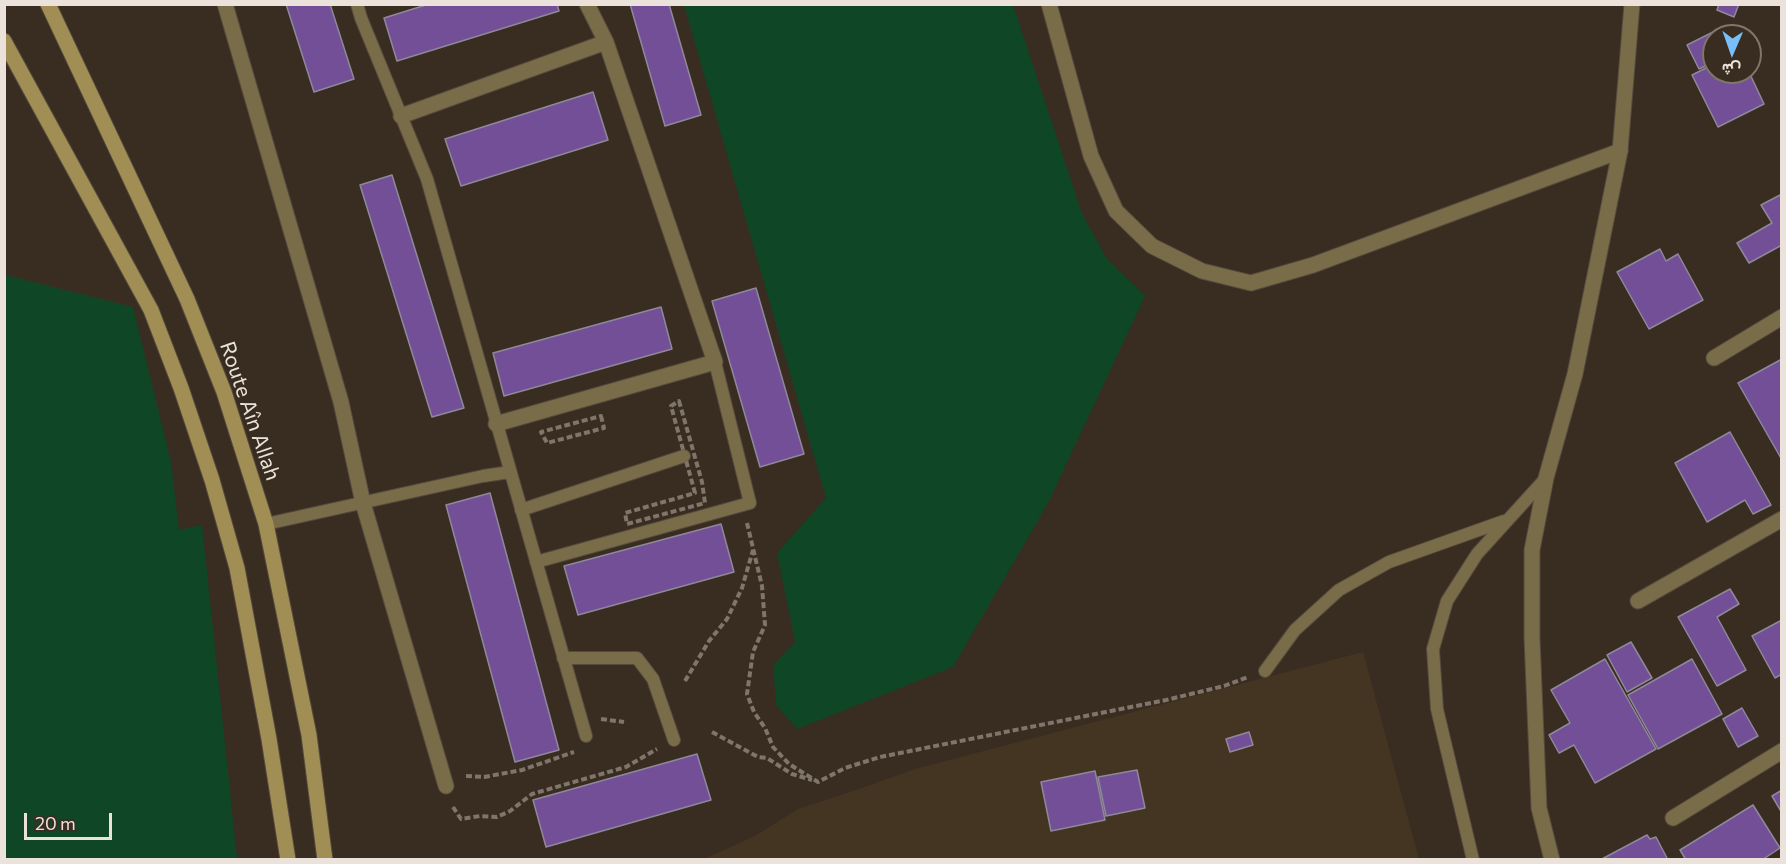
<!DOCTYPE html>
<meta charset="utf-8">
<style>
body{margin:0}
#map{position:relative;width:1786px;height:864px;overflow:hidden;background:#382d20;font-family:Commissioner,Vazirmatn,sans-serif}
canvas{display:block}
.frame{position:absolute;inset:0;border:6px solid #ebe3db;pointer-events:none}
.north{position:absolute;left:1702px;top:24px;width:60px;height:60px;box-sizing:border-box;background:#382d20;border:2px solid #80766b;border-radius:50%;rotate:182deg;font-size:16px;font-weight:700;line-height:24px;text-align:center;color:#ebe3db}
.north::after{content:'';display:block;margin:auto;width:21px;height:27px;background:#78bff7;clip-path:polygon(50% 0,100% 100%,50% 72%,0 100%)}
.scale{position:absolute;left:24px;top:813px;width:88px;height:27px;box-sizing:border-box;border:3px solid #ebe3db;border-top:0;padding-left:8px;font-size:18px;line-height:21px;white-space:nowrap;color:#ebe3db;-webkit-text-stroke:4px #382d20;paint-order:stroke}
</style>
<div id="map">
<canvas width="1786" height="864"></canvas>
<div class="frame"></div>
<div class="north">ش</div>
<div class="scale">20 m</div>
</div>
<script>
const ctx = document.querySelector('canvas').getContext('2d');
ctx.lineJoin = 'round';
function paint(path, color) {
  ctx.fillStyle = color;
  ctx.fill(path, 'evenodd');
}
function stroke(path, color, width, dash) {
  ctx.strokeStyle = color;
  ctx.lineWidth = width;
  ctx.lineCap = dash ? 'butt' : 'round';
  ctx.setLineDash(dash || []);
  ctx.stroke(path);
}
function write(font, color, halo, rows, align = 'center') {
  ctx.font = font + ' Commissioner,sans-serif';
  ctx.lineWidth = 4.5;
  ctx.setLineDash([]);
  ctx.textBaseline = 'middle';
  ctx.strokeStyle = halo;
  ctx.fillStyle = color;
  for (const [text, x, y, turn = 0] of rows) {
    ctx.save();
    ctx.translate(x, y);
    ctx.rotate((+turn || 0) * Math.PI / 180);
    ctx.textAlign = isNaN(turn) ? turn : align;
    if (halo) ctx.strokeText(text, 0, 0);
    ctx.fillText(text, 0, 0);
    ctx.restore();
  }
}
paint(new Path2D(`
 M 1363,652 L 1419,859 L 702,860 L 755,836 L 798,809 L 853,791 L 915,769 Z`), '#443523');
paint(new Path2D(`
 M 684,5 L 1013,5 L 1082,214 L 1107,259 L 1145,296 L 1048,503 L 953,667 L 797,729 L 776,705 L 773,665 L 795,642 L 777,553 L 826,498 Z
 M 5,275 L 133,307 L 171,462 L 179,530 L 202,525 L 237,859 L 5,859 Z`), '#0f4726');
const building = new Path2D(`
 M 286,4 L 330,4 L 354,79 L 314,92 Z
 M 429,4 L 557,4 L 559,11 L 397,61 L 384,18 Z
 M 630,4 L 669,4 L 701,115 L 665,126 Z
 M 1719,4 L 1739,4 L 1734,17 L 1717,10 Z
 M 1725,26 L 1730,36 L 1714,36 L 1714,62 L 1699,69 L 1687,45 Z
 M 1714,64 L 1714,72 L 1749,72 L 1764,104 L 1718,127 L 1692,75 Z
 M 593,92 L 608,140 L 461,186 L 445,139 Z
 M 392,175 L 464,408 L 432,417 L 360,185 Z
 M 1782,194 L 1782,245 L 1749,263 L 1737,243 L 1772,223 L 1761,205 Z
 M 1660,249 L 1666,261 L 1678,254 L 1703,300 L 1649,329 L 1617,272 Z
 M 756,288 L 804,454 L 760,467 L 712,301 Z
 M 661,307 L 672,349 L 504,396 L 493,353 Z
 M 1782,359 L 1782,460 L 1738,383 Z
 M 1730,432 L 1771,505 L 1753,514 L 1745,500 L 1707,522 L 1675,463 Z
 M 490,493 L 559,750 L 515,762 L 446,505 Z
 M 721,524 L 734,572 L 578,615 L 564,566 Z
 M 1730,589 L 1739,604 L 1717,617 L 1746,670 L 1717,686 L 1678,617 Z
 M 1780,621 L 1782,624 L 1782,674 L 1775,678 L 1752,636 Z
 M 1631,642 L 1652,678 L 1627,692 L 1607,655 Z
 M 1605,659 L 1656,749 L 1595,783 L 1574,745 L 1559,753 L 1549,735 L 1570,723 L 1551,690 Z
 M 1692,659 L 1722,714 L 1658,749 L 1628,695 Z
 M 1742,708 L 1758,736 L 1738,747 L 1723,719 Z
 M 1249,732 L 1253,745 L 1230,752 L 1226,739 Z
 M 697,754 L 711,800 L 546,847 L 533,800 Z
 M 1137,770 L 1145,808 L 1106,816 L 1098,777 Z
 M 1095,771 L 1105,820 L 1051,831 L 1041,782 Z
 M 1782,790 L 1782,813 L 1772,796 Z
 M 1753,805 L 1780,848 L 1762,860 L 1686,860 L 1680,850 Z
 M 1647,835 L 1650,839 L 1656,837 L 1668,860 L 1600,860 Z`);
paint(building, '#724f97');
stroke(building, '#8f889a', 1.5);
const service = new Path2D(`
 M 357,4 L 361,18 L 427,179 L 586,736
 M 521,510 L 684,456
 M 266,524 L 483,476 L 510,472
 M 536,562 L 750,503 L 715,362
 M 563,658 L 637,658 L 653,679 L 674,740
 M 1265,671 L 1295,630 L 1339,590 L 1389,562 L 1504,521
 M 1473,860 L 1437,709 L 1433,649 L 1447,601 L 1477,554 L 1546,478`);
const minor = new Path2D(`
 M 225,4 L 341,402 L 363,503 L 446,786
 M 1049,4 L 1091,156 L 1116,211 L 1152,246 L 1202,271 L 1251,283 L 1313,265 L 1620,151
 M 401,116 L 606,42
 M 1714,358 L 1782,317
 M 496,424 L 715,362 L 606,42 L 587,4
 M 1638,601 L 1782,519
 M 1673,818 L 1782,751`);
const tertiary = new Path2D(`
 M 1552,860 L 1539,808 L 1532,638 L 1532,550 L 1546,478 L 1575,374 L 1620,151 L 1632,4`);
const secondary = new Path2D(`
 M 48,4 L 187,299 L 224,392 L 266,524 L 309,735 L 325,860
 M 4,41 L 151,310 L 181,388 L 212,480 L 237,568 L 269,739 L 288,860`);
stroke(service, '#554a3e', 14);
stroke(minor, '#554a3e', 17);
stroke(tertiary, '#554a3e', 17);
stroke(secondary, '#554a3e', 17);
stroke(new Path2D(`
 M 679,401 L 702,482 L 705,503 L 627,524 L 625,513 L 695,493 L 671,406 Z
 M 601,416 L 604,428 L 547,443 L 541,432 Z
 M 747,523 L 762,586 L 765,625 L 753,652 L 747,694 L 754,712 L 765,728 L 773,747 L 789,764 L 818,782 L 845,768 L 880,757 L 1166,700 L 1224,686 L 1248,677
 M 685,681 L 709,641 L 727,619 L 742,588 L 753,550
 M 601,719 L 624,722
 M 712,732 L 758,757 L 767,758 L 792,774 L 812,780
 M 466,776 L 484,777 L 522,770 L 574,752
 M 453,807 L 461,819 L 480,816 L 497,817 L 510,811 L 532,794 L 626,767 L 657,749`), '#7f756a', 4, [6, 3]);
stroke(service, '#786c49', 12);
stroke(minor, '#786c49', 15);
stroke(tertiary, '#786c49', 15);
stroke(secondary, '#a18e55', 15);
write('21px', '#ebe3db', '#382d20', [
 ["Route Aîn Allah",250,411,71]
]);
</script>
